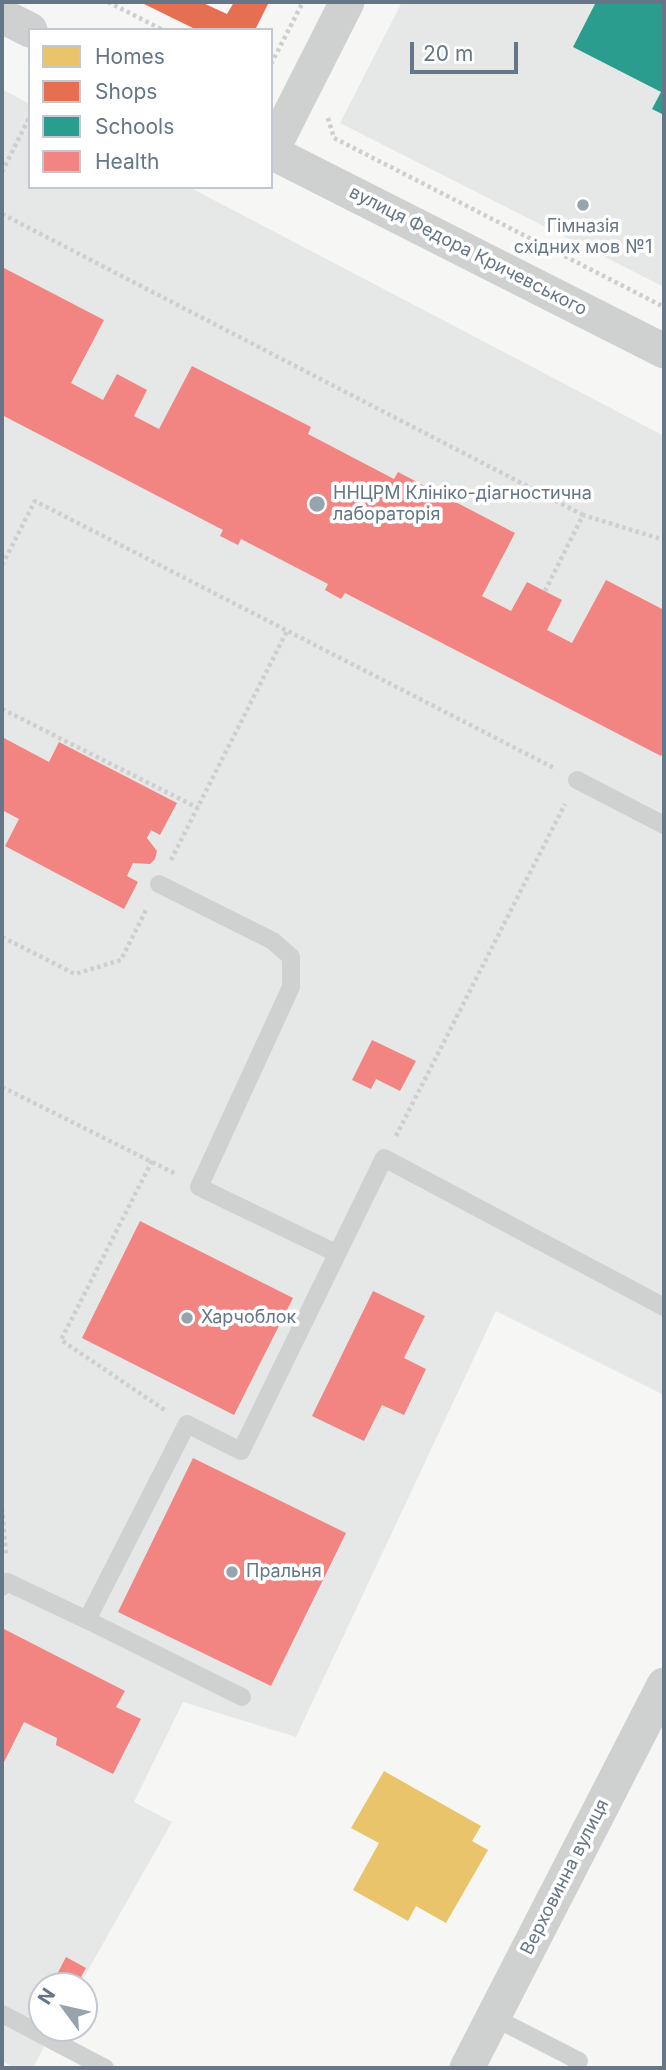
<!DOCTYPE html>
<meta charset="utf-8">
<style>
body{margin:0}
#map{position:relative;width:666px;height:2070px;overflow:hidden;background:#f6f6f4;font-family:Inter,sans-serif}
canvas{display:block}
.frame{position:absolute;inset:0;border:4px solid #647687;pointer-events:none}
.legend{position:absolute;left:28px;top:28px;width:245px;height:161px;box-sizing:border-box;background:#fff;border:2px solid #c1c8cf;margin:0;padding:9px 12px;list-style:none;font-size:21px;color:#647687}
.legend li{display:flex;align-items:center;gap:14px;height:35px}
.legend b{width:35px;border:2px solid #c1c8cf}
.north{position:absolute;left:28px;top:1972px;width:70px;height:70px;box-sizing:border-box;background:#fff;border:2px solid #c1c8cf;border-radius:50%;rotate:303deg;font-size:19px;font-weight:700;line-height:28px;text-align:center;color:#647687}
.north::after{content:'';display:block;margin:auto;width:24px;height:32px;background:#97a3ad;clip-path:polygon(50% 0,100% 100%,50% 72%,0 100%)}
.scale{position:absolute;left:410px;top:42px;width:108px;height:32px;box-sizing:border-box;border:4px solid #647687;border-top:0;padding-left:9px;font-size:21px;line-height:24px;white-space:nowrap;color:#647687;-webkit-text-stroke:5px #fff;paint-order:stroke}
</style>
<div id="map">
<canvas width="666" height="2070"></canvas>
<div class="frame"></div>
<ul class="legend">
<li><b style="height:19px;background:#e9c46a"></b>Homes</li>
<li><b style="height:19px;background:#e76f51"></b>Shops</li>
<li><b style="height:19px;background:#2a9d8f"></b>Schools</li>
<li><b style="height:19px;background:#f28482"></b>Health</li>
</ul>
<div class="north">N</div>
<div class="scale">20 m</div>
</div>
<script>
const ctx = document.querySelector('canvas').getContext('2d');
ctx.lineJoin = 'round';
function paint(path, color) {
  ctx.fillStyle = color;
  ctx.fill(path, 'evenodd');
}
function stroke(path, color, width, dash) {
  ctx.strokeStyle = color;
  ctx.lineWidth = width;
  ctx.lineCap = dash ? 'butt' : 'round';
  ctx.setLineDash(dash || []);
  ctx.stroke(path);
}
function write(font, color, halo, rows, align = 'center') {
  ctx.font = font + ' Inter,sans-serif';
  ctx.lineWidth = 7;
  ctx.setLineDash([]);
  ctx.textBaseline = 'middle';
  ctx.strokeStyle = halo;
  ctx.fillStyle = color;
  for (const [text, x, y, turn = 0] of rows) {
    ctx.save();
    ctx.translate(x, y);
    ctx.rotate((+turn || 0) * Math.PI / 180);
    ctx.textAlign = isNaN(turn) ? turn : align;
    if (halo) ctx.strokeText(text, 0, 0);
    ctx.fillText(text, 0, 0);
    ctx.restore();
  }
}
paint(new Path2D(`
 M 402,2 L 664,2 L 664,287 L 340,123 Z
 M 2,89 L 30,104 L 30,187 L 189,187 L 664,436 L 664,1395 L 496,1311 L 296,1737 L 183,1702 L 134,1802 L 172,1822 L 79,1986 L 42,1986 L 42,2028 L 54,2028 L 33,2068 L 15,2068 L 2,2061 Z`), '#e6e8e7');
paint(new Path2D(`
 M 384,1771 L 481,1826 L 472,1841 L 488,1850 L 446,1923 L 416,1906 L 408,1921 L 353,1890 L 379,1843 L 351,1828 Z`), '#e9c46a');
paint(new Path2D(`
 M 140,2 L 201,2 L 227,14 L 234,2 L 269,2 L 255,30 L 197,30 Z`), '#e76f51');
paint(new Path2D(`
 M 596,2 L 664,2 L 664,115 L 652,109 L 661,92 L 573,47 Z`), '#2a9d8f');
paint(new Path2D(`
 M 2,267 L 104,320 L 71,383 L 103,400 L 117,374 L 147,390 L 134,416 L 159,429 L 192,366 L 311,427 L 308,434 L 394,479 L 398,472 L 515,533 L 482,596 L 511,611 L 527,582 L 562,600 L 547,630 L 572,643 L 606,580 L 664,610 L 664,750 L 661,756 L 345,593 L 341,599 L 325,590 L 328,584 L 241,539 L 238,545 L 220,536 L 223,530 L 2,415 Z
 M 2,737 L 49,762 L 59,742 L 177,803 L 160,835 L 151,830 L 147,838 L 157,851 L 155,859 L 150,864 L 133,863 L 127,876 L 138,882 L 124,909 L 5,846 L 19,819 L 2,810 Z
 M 372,1040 L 416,1061 L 400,1091 L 376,1079 L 371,1089 L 352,1080 Z
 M 140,1221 L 293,1298 L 234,1415 L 82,1338 Z
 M 373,1291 L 425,1316 L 404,1358 L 426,1369 L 404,1415 L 382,1405 L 364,1441 L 312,1416 Z
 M 193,1458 L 346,1533 L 271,1686 L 118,1612 Z
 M 2,1628 L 125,1691 L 116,1707 L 141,1719 L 113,1774 L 56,1745 L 57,1738 L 24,1722 L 2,1766 Z
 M 66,1957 L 86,1968 L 76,1986 L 51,1986 Z`), '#f28482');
stroke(new Path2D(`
 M 108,2 L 163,30
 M 271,64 L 303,2
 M 328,118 L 334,138 L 664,307
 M 2,172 L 30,116
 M 2,214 L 583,515
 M 2,565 L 35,501 L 556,769
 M 545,591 L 583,515 L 664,540
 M 2,709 L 198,808
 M 171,860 L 287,631
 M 2,937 L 75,974 L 121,960 L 147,908
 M 2,1087 L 176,1174
 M 396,1136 L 565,804
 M 152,1161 L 61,1340 L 166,1411
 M 2,1508 L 6,1555`), '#cdcece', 4.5, [3.5, 3.5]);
stroke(new Path2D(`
 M 577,780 L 664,825
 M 159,884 L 273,941 L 291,957 L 291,987 L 199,1187 L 336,1253
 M 2,1587 L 7,1582 L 87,1620 L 187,1424 L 241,1451 L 384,1158 L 664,1307
 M 87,1620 L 242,1697
 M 2,2014 L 105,2068
 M 493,2017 L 579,2061`), '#cfd1d1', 18);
stroke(new Path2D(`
 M 347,2 L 271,152 L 664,351
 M 2,16 L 30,30
 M 467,2068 L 664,1685`), '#cfd1d1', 35);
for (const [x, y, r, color] of [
 [583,205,7,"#97a3ad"],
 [317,504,9,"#97a3ad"],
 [187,1318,7,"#97a3ad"],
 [232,1572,7,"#97a3ad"]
]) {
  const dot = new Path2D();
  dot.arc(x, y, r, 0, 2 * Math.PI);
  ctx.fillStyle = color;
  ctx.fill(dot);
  stroke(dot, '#fff', 2.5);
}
write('18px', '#647687', '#fff', [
 ["Гімназія",583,227,"center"],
 ["східних мов №1",583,248,"center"],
 ["ННЦРМ Клініко-діагностична",333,494],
 ["лабораторія",333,515],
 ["Харчоблок",201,1318],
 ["Пральня",246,1572]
], 'left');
write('18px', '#647687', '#fff', [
 ["вулиця Федора Кричевського",468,251,27],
 ["Верховинна вулиця",565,1877,-63]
]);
</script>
